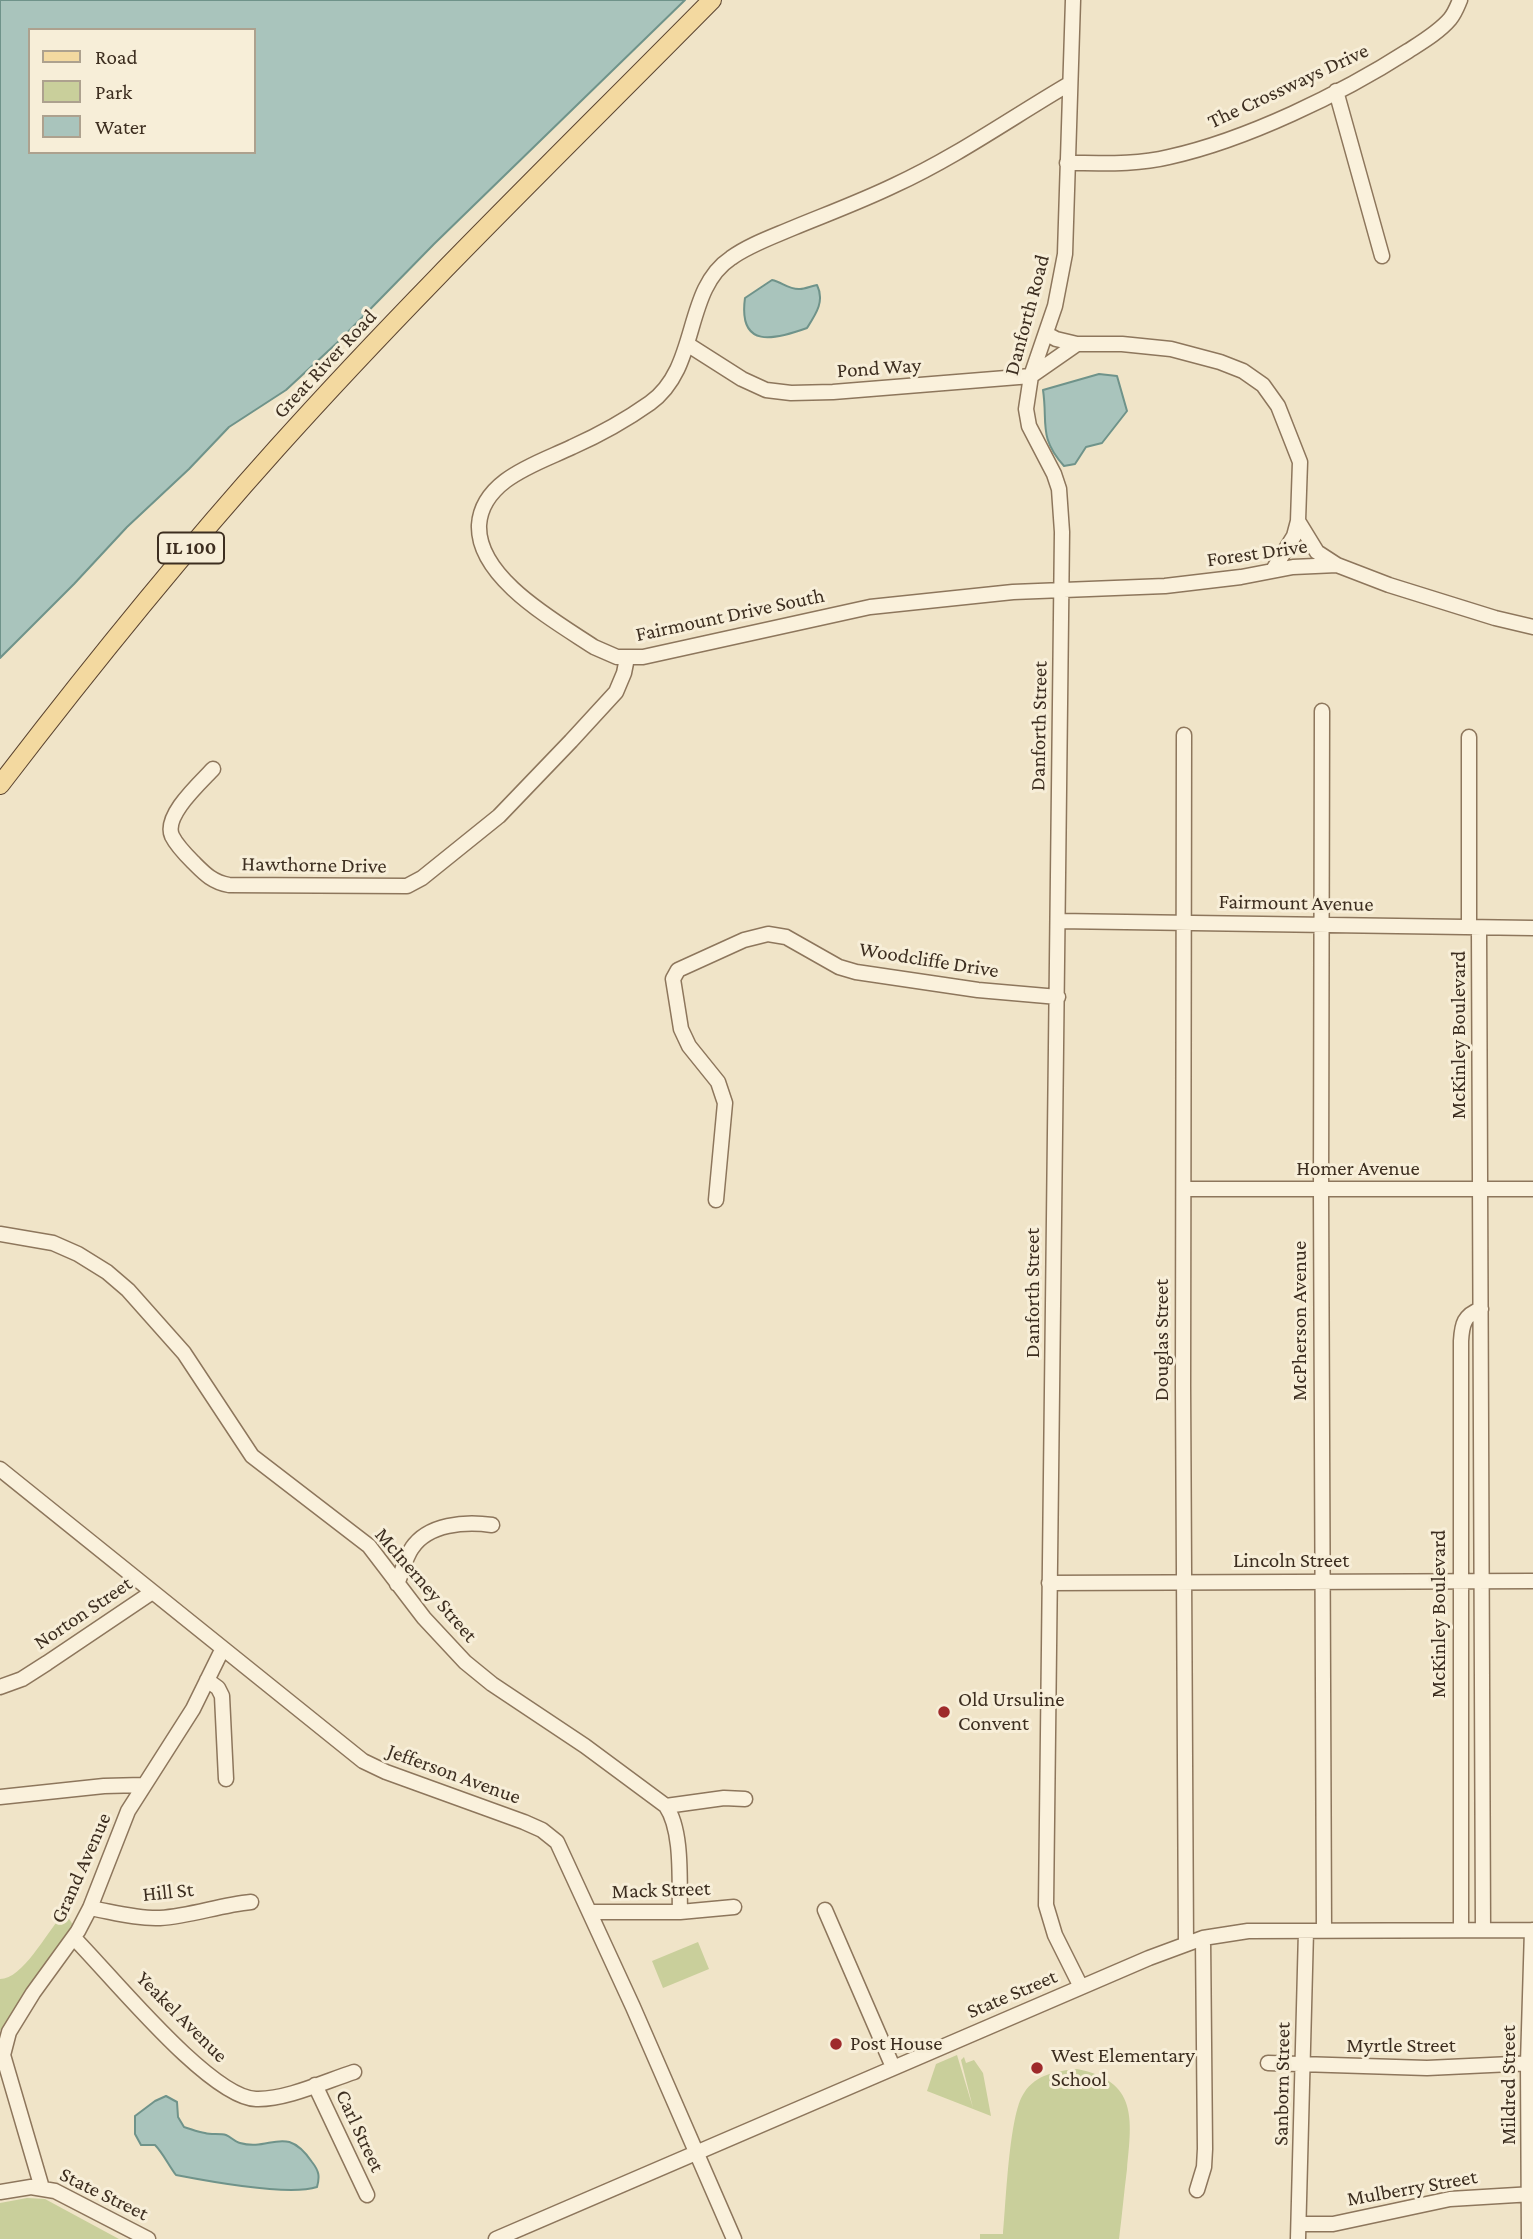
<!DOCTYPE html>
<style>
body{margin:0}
#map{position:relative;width:1533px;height:2239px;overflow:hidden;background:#f0e4c8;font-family:"Crimson Pro",serif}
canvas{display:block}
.legend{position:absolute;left:28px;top:28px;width:228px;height:126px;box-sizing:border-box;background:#f7eed8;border:2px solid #ada18e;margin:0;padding:9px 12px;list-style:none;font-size:21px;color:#3d2e20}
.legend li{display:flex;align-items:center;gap:14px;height:35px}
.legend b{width:35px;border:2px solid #ada18e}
</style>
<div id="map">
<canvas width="1533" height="2239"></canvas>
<ul class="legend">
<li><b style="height:9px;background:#f3d9a0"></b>Road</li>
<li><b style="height:19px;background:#c9cf9b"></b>Park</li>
<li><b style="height:19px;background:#a9c4bc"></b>Water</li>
</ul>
</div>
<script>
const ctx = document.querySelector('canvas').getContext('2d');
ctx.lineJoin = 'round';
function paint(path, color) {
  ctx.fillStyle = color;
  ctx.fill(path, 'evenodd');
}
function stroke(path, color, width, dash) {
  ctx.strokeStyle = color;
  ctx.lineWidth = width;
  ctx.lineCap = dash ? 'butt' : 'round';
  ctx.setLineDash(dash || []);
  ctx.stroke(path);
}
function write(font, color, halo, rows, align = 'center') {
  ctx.font = font + ' "Crimson Pro",serif';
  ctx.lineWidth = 6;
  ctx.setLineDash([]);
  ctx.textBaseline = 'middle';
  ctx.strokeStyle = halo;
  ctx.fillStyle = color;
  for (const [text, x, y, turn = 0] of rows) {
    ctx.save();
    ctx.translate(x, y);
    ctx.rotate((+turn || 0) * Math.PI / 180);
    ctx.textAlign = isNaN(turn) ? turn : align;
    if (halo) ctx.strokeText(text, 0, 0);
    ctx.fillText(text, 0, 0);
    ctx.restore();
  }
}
paint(new Path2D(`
 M 61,1917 L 68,1917 L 73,1925 L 59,1950 L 0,2031 L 0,1979 C 23,1979 46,1933 61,1917 Z
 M 698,1942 L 709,1969 L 663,1988 L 652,1961 Z
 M 957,2055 L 973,2108 L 961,2060 L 964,2057 L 966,2063 L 974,2060 L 983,2073 L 991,2116 L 927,2091 L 936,2064 Z
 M 1077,2069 C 1138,2081 1132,2119 1127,2169 C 1124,2192 1122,2216 1119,2239 L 980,2239 L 980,2234 L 1003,2234 C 1006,2204 1009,2114 1024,2093 C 1036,2074 1057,2071 1077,2069 Z
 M 27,2198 L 45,2199 L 119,2239 L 0,2239 L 0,2203 Z`), '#c9cf9b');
const water = new Path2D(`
 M 0,0 L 685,0 L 434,244 L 339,341 L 286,390 L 229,427 L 189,469 L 127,527 L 74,584 L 0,658 ZM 30,30 L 254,30 L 254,152 L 30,152 Z
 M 772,280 C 782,282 789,290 800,289 C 805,289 811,286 817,285 C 825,301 816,314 807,328 C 774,340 738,349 745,298 Z
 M 1099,374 L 1117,376 L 1127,411 L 1102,443 L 1086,447 L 1075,464 L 1064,466 C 1038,437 1048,423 1043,390 Z
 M 166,2096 L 177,2102 L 178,2117 L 184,2127 C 191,2129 198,2132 205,2133 C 211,2135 220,2133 226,2135 C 231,2137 235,2142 240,2143 C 271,2152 285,2123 312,2162 C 319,2171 320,2176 317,2187 C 289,2196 207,2181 176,2175 C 169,2166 163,2153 155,2145 L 141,2145 L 135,2134 L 135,2116 L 155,2101 Z`);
paint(water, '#a9c4bc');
stroke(water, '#6f938a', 2);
const minor = new Path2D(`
 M 1073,0 L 1065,254 L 1055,306 L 1031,376 L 1026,409 L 1029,426 L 1054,474 L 1059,489 L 1062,532 L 1046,1905 L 1055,1935 L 1081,1987
 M 1069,84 C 1011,118 956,157 895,185 C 862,201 827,214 793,228 C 772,237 749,245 731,258 C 683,290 700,367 650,403 C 626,420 599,435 572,447 C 539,463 482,479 479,525 C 477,578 555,621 594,647 L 617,657 L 643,657 L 870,607 L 1013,592 L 1165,586 L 1241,577 L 1293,567 L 1337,565 L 1389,585 L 1495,618 L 1533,627
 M 1336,91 L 1382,256
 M 1067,163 C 1101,163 1136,165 1169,157 C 1246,140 1341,94 1408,51 C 1422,42 1439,32 1450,19 C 1455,13 1457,7 1460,0
 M 1047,334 L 1056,339 L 1077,344
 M 687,344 L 742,379 L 766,390 L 791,393 L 833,392 L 1031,376 L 1077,344 L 1122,344 L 1171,349 L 1220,362 L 1243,371 L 1263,385 L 1278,406 L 1300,462 L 1298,521 L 1294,536 L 1273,570
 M 1298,521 L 1317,552 L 1337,565
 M 1322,711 L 1321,1190 L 1324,1930
 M 1184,735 L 1183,1385 L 1186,1944
 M 1469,737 L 1469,927
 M 213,769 C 200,783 163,816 172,836 C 177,846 185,854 193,862 C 204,873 212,882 229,885 L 407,886 L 422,878 L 499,816 L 571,741 L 616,692 L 624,673 L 627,658
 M 1058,921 L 1533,928
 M 1479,928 L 1483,1930
 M 1184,1189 L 1533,1189
 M 716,1200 L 725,1103 L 718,1082 L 689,1046 L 681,1029 L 673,979 L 678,970 L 744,940 L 768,934 L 786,937 L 839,967 L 856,972 L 978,990 L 1058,997
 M 0,1234 L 53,1243 L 78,1254 L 107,1272 L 128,1290 L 184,1353 L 252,1456 L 369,1546 L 424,1618 L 465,1662 L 492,1684 L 585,1746 L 666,1806 C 683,1831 679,1881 680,1912
 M 0,1469 L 363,1761 L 386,1772 L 524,1822 L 542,1830 L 557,1842 L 633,2007 L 734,2239
 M 1049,1583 L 1533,1581
 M 397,1584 C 402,1573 405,1558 412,1548 C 428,1524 465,1521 492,1525
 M 207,1680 L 218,1688 L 222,1696 L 226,1779
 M 0,1687 L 22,1679 L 47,1663 L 151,1593
 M 0,1797 L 104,1786 L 143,1785
 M 666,1806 L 724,1798 L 745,1799
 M 90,1908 C 113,1912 137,1919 160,1918 C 191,1916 220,1905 251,1902
 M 825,1910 L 893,2067
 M 590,1912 L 680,1912 L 734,1907
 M 1461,1930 L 1461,1341 C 1462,1324 1464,1315 1481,1309
 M 74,1938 C 110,1974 210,2098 256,2099 C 286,2100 326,2081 354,2072
 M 1268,2063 L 1427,2068 L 1533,2063
 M 315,2085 L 367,2195
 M 42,2188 L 3,2055 L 9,2032 L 33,1993 L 78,1931 L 90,1908 L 128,1811 L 193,1709 L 222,1650
 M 1197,2190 L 1204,2167 L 1205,2149 L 1203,1938
 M 0,2192 L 31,2187 L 55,2191 L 148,2239
 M 1299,2224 L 1333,2224 L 1450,2199 L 1533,2194
 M 496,2239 L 1149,1958 L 1203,1938 L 1248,1931 L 1533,1930
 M 1298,2239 L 1306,1931
 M 1529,2239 L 1528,2063 L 1532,1930`);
const major = new Path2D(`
 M 0,785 C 88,670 180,556 277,448 C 416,293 566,148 712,0`);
stroke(minor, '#8d765c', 17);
stroke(major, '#5b4430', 20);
stroke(minor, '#faf1dc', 14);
stroke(major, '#f3d9a0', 18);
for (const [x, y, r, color] of [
 [944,1712,7,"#9e2a2b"],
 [836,2044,7,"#9e2a2b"],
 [1037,2068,7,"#9e2a2b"]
]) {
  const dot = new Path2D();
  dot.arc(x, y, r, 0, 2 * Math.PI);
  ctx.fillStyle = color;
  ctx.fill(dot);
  stroke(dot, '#f7eed8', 2.5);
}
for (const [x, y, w] of [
 [191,548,66]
]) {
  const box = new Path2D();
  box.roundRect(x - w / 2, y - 15.5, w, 31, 5);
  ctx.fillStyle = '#f7eed8';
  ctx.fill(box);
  stroke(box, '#3d2e20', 2);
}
write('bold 19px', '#3d2e20', null, [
 ["IL 100",191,548]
]);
write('21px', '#3d2e20', '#f7eed8', [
 ["The Crossways Drive",1288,86,-25],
 ["Danforth Road",1027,315,-75],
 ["Great River Road",325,364,-47],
 ["Pond Way",879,368,-4],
 ["Forest Drive",1257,553,-8],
 ["Fairmount Drive South",730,615,-12],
 ["Danforth Street",1039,726,-89],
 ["Hawthorne Drive",314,865,1],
 ["Fairmount Avenue",1296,903,1],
 ["Woodcliffe Drive",929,960,9],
 ["McKinley Boulevard",1459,1035,-90],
 ["Homer Avenue",1358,1169],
 ["Danforth Street",1033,1293,-90],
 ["McPherson Avenue",1300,1321,-90],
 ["Douglas Street",1162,1340,-90],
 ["Lincoln Street",1291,1561],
 ["McInerney Street",426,1585,49],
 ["Norton Street",83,1613,-34],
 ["McKinley Boulevard",1439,1614,-90],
 ["Jefferson Avenue",454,1774,20],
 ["Grand Avenue",81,1868,-66],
 ["Mack Street",661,1890,-2],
 ["Hill St",168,1892,-6],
 ["State Street",1012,1994,-23],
 ["Yeakel Avenue",182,2017,45],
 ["Myrtle Street",1401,2046],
 ["Sanborn Street",1282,2084,-89],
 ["Mildred Street",1509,2085,-90],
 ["Carl Street",360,2131,65],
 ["Mulberry Street",1412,2188,-10],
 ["State Street",104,2194,26]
]);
write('21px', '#3d2e20', '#f7eed8', [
 ["Old Ursuline",958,1700],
 ["Convent",958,1724],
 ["Post House",850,2044],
 ["West Elementary",1051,2056],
 ["School",1051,2080]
], 'left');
</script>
